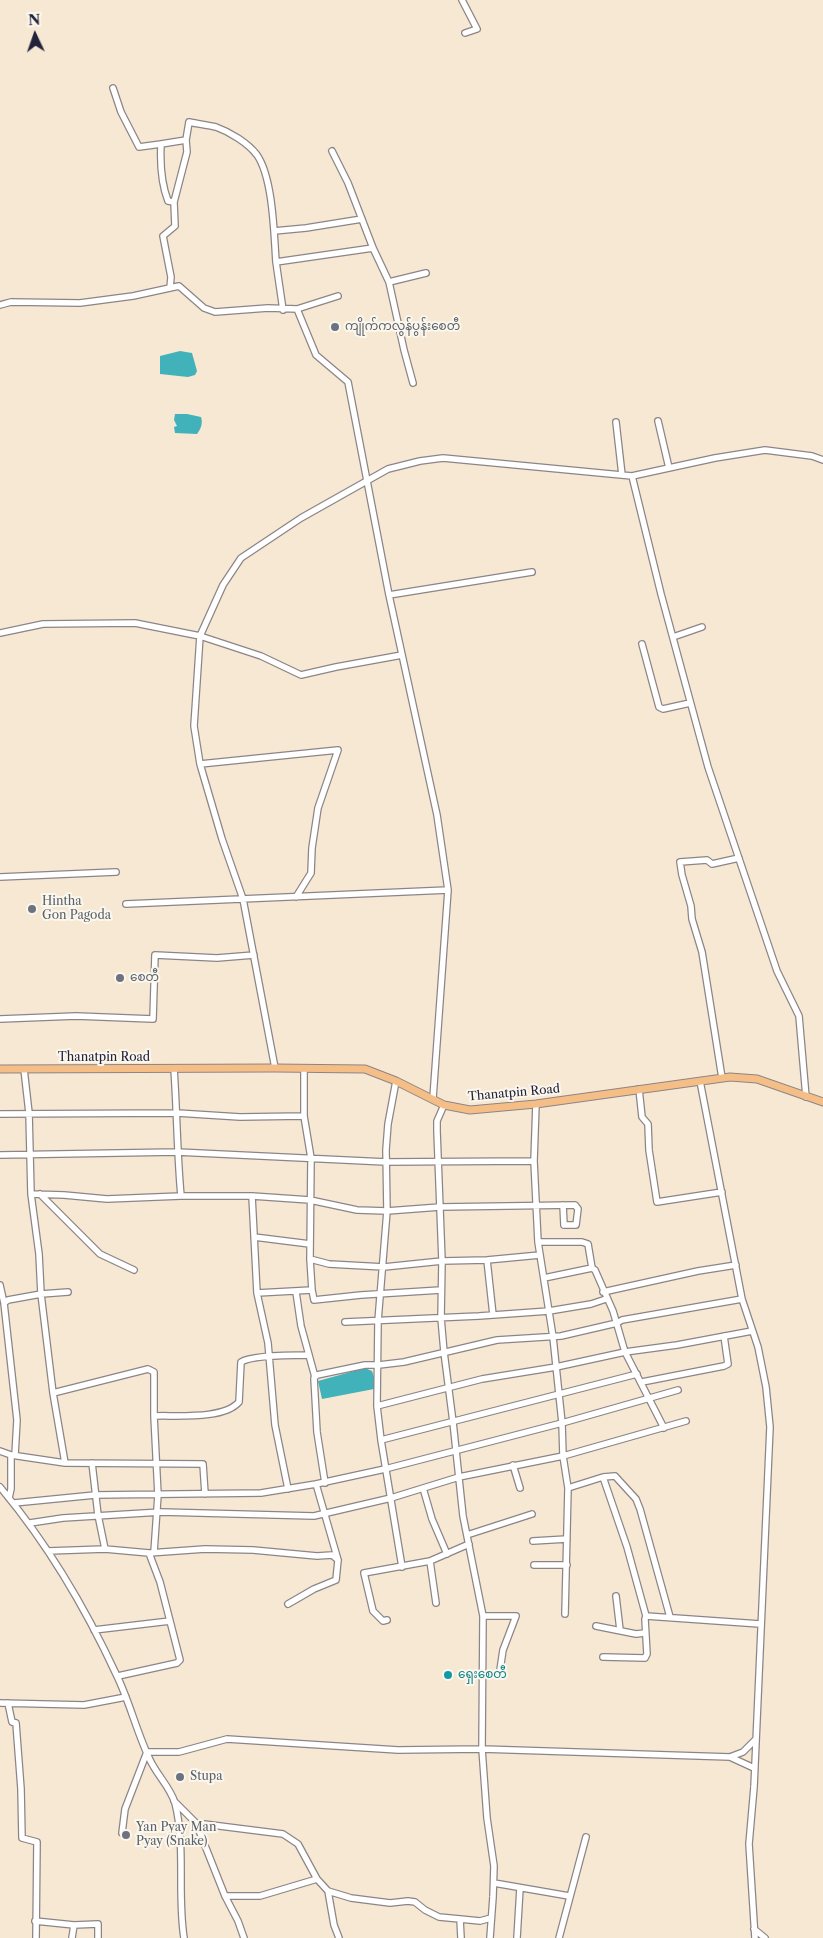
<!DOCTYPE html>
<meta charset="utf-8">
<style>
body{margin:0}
#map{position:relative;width:823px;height:1938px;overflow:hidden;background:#f7e8d3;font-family:"Libre Caslon Text",serif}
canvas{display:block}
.north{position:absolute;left:10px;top:10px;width:50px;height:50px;-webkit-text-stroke:4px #fbf7ec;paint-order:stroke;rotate:357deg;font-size:14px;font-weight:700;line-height:20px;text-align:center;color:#22223b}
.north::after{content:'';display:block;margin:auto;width:18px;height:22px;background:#22223b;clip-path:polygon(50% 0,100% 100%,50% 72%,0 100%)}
</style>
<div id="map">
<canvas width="823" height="1938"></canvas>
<div class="north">N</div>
</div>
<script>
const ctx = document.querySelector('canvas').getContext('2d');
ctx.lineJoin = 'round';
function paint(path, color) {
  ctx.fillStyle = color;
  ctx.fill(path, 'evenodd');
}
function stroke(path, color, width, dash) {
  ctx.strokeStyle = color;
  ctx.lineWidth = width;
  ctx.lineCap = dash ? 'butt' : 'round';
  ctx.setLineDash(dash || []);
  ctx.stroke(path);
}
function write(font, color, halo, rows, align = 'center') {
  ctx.font = font + ' "Libre Caslon Text","Noto Sans Myanmar",serif';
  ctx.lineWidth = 4;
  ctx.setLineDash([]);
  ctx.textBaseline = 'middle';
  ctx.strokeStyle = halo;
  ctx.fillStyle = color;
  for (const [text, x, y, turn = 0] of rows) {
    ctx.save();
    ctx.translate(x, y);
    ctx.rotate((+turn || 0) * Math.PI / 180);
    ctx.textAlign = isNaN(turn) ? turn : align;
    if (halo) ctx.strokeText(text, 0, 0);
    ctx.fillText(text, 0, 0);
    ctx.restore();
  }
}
paint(new Path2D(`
 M 180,351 L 192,353 L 197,371 L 195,375 L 188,377 L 160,374 L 160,356 Z
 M 175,414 L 187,414 L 201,417 C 203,423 201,429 197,434 L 175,433 L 174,427 L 177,426 L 174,420 Z
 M 365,1368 L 372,1371 L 374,1377 L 374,1389 L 322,1399 L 318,1381 Z`), '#41b2ba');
const minor = new Path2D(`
 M 462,0 L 477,29 L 465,33
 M 113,88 L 121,112 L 139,147 L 161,144 C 160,164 161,183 168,201 L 174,202 L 175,226 L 163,236 L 171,277 L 170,288
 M 161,144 L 186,140 L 189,122 C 198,124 207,125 216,127 C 230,132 248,143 257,155 C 273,178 274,234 276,262 L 373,248
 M 332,151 L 348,183 L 373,248 L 389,282 L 404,350 L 413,383
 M 174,202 L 187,152 L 186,140
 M 274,231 L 306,228 L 362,219
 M 276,262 L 283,310
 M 389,282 L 426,273
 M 0,305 L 11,302 L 80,303 L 133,296 L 179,286 L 204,308 L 215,312 L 268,308 L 297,309 L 338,296
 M 297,309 L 316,355 L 348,382 L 389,595 L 437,815 L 448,890
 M 658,421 L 669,468
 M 616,422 L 622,475
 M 632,476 L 661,594 L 708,767 L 777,971 L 799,1016 L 806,1097
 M 389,595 L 532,572
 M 0,633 L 43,624 L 135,623 L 200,636 L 223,585 L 241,558 L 301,518 L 388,469 L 420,461 L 443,458 L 632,476 L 715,458 L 765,450 L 812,456 L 823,460
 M 673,637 L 702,627
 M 642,644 L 659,707 L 663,709 L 690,703
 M 200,764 L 338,750 L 318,808 L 312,848 L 311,873 L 296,897
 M 0,877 L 116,872
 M 126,904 L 448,890 L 433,1098
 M 0,1019 L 76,1016 L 153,1019 L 155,955 L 217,958 L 254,955
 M 275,1068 L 243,899 L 222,839 L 200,764 L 194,726 L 200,636 L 261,656 L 301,675 L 336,667 L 402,655
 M 304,1068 L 304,1116 L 311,1158 L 310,1259 L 312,1290 L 314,1300 L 361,1295 L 441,1290
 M 24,1069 L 29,1113 L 31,1194 L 39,1254 L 41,1294 L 53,1393 L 65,1463
 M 174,1069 C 177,1111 177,1153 181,1196
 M 722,1078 L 702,952 L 692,919 L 691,906 L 682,875 L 680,862 L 707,860 L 712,864 L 739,858
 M 396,1081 L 388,1124 L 386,1150 L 387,1211 L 378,1321 L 377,1406 L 381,1440 L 402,1567
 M 700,1081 L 742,1299 L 758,1347 L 766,1387 L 770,1427 L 754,1787 L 749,1844 L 755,1938
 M 639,1089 L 642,1117 L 648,1124 L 649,1150 L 657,1202 L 722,1192
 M 536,1104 L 534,1161 L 538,1242 L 553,1337 L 562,1423 L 563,1456 L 568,1488 L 565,1614
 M 444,1105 L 437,1121 L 437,1131 L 442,1261 L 441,1318 L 444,1352 L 453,1422 L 463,1516 L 483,1616 L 482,1749 L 487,1818 L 494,1866 L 493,1897 L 490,1938
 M 0,1114 L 177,1113 L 240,1117 L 304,1116
 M 0,1155 L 177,1152 L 386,1162 L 534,1161
 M 31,1194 L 64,1195 L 107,1199 L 181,1196 L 252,1196 L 310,1200 L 357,1210 L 387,1211 L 440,1207 L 575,1205 L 578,1209 L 576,1225 L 564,1225 L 563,1205
 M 40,1194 L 100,1254 L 134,1270
 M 252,1196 L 257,1293 L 312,1290
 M 254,1237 L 310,1244
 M 538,1242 L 582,1242 L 588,1244 L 592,1268 L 595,1270 L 613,1311 L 625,1352 L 664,1428
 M 310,1259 L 329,1264 L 384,1267 L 442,1261 L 487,1260 L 540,1255
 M 487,1260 L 493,1315
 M 544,1278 L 592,1268
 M 0,1285 L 4,1303
 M 296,1292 L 301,1326 L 315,1377
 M 603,1292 L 698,1271 L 736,1265
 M 257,1293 L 268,1343 L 275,1425 L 288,1489
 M 345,1322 L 479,1316 L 549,1311 L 591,1304 L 606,1299
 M 642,1382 L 724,1366 L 728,1364 L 724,1336
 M 53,1393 L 148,1369 L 154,1372 L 154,1416 L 158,1495 L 154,1552
 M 377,1406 L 482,1379 L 556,1367 L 625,1352 L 677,1345 L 752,1331
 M 154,1416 C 176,1415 223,1420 239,1402 L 241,1362 C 252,1355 294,1355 309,1355
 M 381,1440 L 637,1374
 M 0,1451 L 11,1455 L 65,1463 L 203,1464 L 205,1494
 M 15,1455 L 17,1420 L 4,1303 L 8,1300 L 41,1294 L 68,1292
 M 92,1463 L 98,1515 L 105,1549
 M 513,1465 L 520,1488
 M 603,1477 L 627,1547 L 646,1616 L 760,1624
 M 325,1483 L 317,1432 L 314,1378 L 317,1375 L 365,1365 L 379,1365 L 404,1362 L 497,1340 L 561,1336 L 617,1323 L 622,1320 L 742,1299
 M 0,1487 C 47,1543 86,1609 117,1676 C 130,1703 137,1733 150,1760 C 157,1775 170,1787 175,1803 C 186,1846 177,1893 184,1938
 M 423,1488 L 432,1519 L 447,1554
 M 568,1488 L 603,1477 L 615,1476 L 636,1499 L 640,1509 L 670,1617
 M 9,1498 L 11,1489 L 11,1455
 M 14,1503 L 95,1495 L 261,1493 L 316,1484 L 385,1469 L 562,1423 L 678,1390
 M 30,1523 L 63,1518 L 161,1512 L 314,1516 L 391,1498 L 459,1477 L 563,1456 L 686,1421
 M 467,1535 L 532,1514
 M 533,1541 L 567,1539
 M 48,1551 L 105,1549 L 149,1553 L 205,1549 L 253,1550 L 317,1556 L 332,1555 L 338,1560
 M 430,1561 L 436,1603
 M 534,1565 L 567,1565
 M 616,1596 L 620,1630
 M 288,1604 L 314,1589 L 336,1580 L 338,1560 L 316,1484
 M 483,1616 L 516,1616 L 503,1650 L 500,1670
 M 387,1620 L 383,1621 L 373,1611 L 364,1573 L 430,1561 L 469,1544
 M 596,1626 L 636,1634 L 645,1633
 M 94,1630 L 170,1621 L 160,1582 L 149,1553
 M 603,1657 L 645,1658 L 647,1654 L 645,1619 L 646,1616
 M 118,1676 L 177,1663 L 180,1660 L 170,1621
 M 0,1703 L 84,1705 L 126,1697
 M 8,1703 L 12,1722 L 16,1723 L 21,1789 L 22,1838 L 37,1842 L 36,1938
 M 730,1757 L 754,1768
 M 174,1801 L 196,1823 L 225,1896 L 238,1921 L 244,1938
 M 196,1823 L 283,1834 L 298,1844 L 317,1879 L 328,1891 L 351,1898 L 390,1903 L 408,1901 L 415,1902 L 425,1910 L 439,1917 L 460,1919
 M 122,1833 L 125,1809 L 147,1752 L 179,1752 L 227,1739 L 398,1750 L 482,1749 L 730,1757 L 743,1752 L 755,1740
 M 494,1883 L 569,1896
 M 328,1891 L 334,1925 L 339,1938
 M 225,1896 L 260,1896 L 317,1879
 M 35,1921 L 74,1925 L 98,1924 L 98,1938
 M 754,1929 L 765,1938
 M 72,1938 L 74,1925
 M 461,1938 L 460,1919 L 480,1921 L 491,1918
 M 517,1938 L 520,1888
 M 559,1938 L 586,1837`);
const major = new Path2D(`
 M 0,1069 L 275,1068 L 365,1069 L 396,1081 L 444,1105 L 470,1110 L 536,1104 L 730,1077 L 757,1079 L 823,1102`);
stroke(minor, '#8c8587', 8);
stroke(major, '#8c8587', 9);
stroke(minor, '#fff', 5.5);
stroke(major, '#f6be87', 7);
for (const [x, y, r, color] of [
 [335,327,5,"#6b7280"],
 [32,909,5,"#6b7280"],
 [120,978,5,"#6b7280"],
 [448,1675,5,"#0f9aa8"],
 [180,1777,5,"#6b7280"],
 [126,1835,5,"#6b7280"]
]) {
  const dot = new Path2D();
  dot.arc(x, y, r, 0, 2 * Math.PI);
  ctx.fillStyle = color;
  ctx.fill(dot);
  stroke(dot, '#fbf7ec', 2);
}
write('12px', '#5b616d', '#fbf7ec', [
 ["ကျိုက်ကလွန်ပွန်းစေတီ",345,327],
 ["Hintha",42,902],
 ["Gon Pagoda",42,916],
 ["စေတီ",130,978],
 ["Stupa",190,1777],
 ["Yan Pyay Man",136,1828],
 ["Pyay (Snake)",136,1842]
], 'left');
write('12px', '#22223b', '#fbf7ec', [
 ["Thanatpin Road",104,1058],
 ["Thanatpin Road",514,1093,-5]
]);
write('12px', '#0d838f', '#fbf7ec', [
 ["ရှေးစေတီ",458,1675]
], 'left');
</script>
